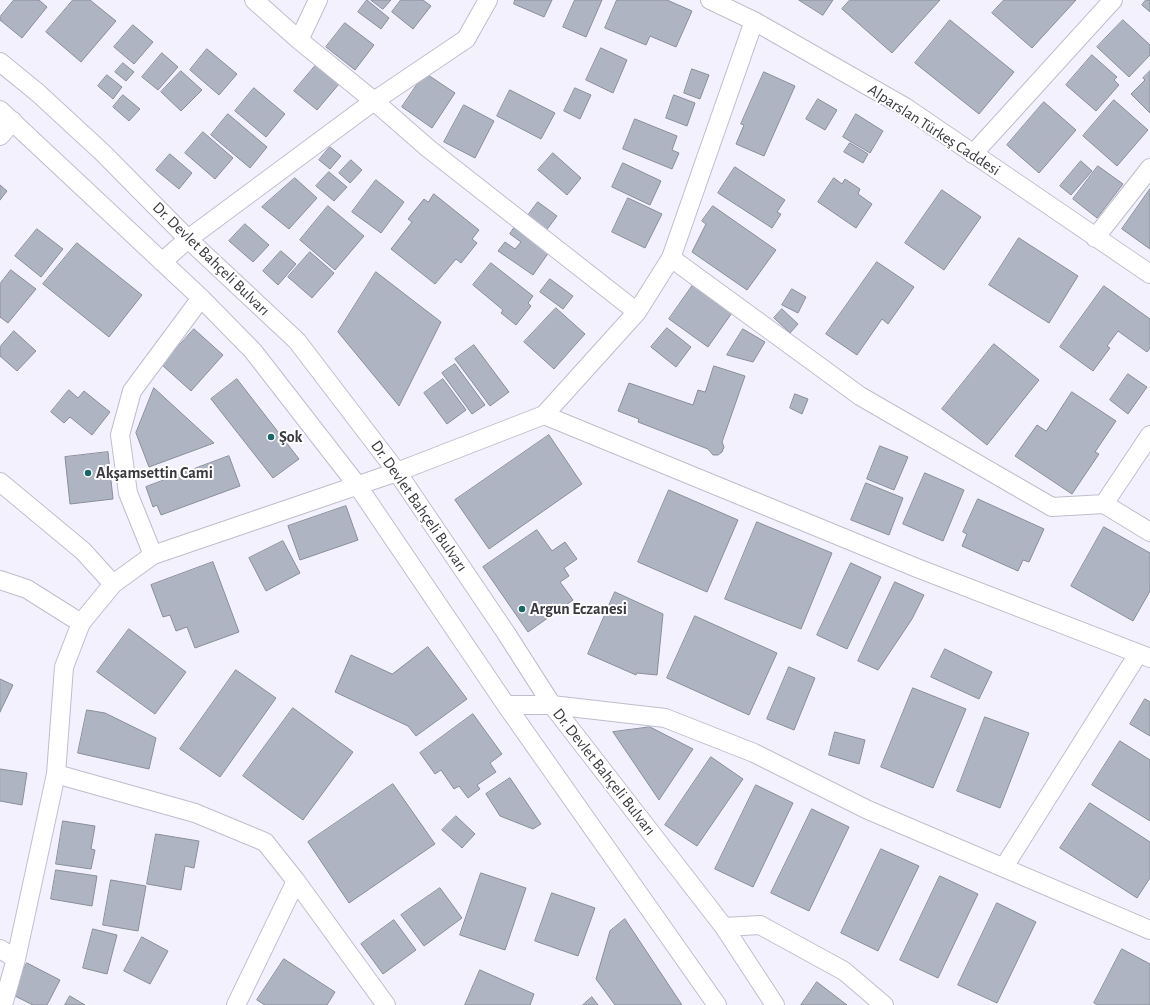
<!DOCTYPE html>
<meta charset="utf-8">
<style>
body{margin:0}
canvas{display:block;background:#f2f1fd}
</style>
<canvas width="1150" height="1005"></canvas>
<script>
const ctx = document.querySelector('canvas').getContext('2d');
ctx.lineJoin = 'round';
function paint(path, color) {
  ctx.fillStyle = color;
  ctx.fill(path, 'evenodd');
}
function stroke(path, color, width, dash) {
  ctx.strokeStyle = color;
  ctx.lineWidth = width;
  ctx.lineCap = dash ? 'butt' : 'round';
  ctx.setLineDash(dash || []);
  ctx.stroke(path);
}
function write(font, color, halo, rows, align = 'center') {
  ctx.font = font + ' "Alegreya Sans",sans-serif';
  ctx.lineWidth = 4;
  ctx.setLineDash([]);
  ctx.textBaseline = 'middle';
  ctx.strokeStyle = halo;
  ctx.fillStyle = color;
  for (const [text, x, y, turn = 0] of rows) {
    ctx.save();
    ctx.translate(x, y);
    ctx.rotate((+turn || 0) * Math.PI / 180);
    ctx.textAlign = isNaN(turn) ? turn : align;
    if (halo) ctx.strokeText(text, 0, 0);
    ctx.fillText(text, 0, 0);
    ctx.restore();
  }
}
const building = new Path2D(`
 M 14,0 L 39,0 L 47,7 L 22,38 L 0,20 L 0,17 Z
 M 73,0 L 90,0 L 116,21 L 81,62 L 46,32 Z
 M 367,0 L 389,18 L 381,29 L 358,12 Z
 M 371,0 L 391,0 L 383,9 Z
 M 401,0 L 423,0 L 431,6 L 413,29 L 392,12 Z
 M 515,0 L 552,0 L 544,17 L 514,4 Z
 M 575,0 L 602,0 L 586,37 L 563,27 Z
 M 617,0 L 667,0 L 692,11 L 676,47 L 650,36 L 646,45 L 605,28 Z
 M 799,0 L 833,0 L 823,15 Z
 M 850,0 L 940,0 L 892,53 L 842,9 Z
 M 1004,0 L 1076,0 L 1032,48 L 992,13 Z
 M 1146,0 L 1150,0 L 1150,12 L 1142,5 Z
 M 950,20 L 1014,72 L 979,114 L 915,63 Z
 M 1123,20 L 1150,45 L 1150,55 L 1129,77 L 1097,47 Z
 M 345,23 L 374,45 L 355,70 L 326,47 Z
 M 133,25 L 153,42 L 134,64 L 114,47 Z
 M 601,48 L 627,60 L 613,93 L 586,80 Z
 M 207,49 L 237,74 L 219,95 L 190,70 Z
 M 162,53 L 178,67 L 158,90 L 142,77 Z
 M 1092,55 L 1117,77 L 1114,80 L 1119,85 L 1096,111 L 1066,85 Z
 M 123,63 L 134,72 L 126,81 L 115,72 Z
 M 316,65 L 339,84 L 317,110 L 294,91 Z
 M 692,69 L 709,75 L 700,99 L 684,93 Z
 M 181,71 L 202,90 L 181,111 L 161,92 Z
 M 1150,71 L 1150,113 L 1131,94 L 1145,80 L 1143,78 Z
 M 764,72 L 795,86 L 764,156 L 736,144 L 744,125 L 741,124 Z
 M 425,73 L 455,93 L 432,128 L 402,107 Z
 M 107,75 L 122,87 L 113,99 L 98,86 Z
 M 254,88 L 285,114 L 266,137 L 235,111 Z
 M 575,88 L 591,95 L 580,119 L 564,111 Z
 M 510,90 L 555,113 L 541,139 L 497,116 Z
 M 123,95 L 140,109 L 129,121 L 113,107 Z
 M 674,95 L 695,103 L 687,126 L 666,118 Z
 M 818,99 L 837,110 L 825,130 L 806,119 Z
 M 1114,100 L 1148,130 L 1117,166 L 1083,136 Z
 M 1044,102 L 1076,130 L 1039,173 L 1007,145 Z
 M 464,105 L 494,121 L 475,158 L 444,142 Z
 M 228,114 L 267,147 L 250,168 L 211,135 Z
 M 856,114 L 883,131 L 870,153 L 843,137 Z
 M 635,119 L 677,136 L 672,150 L 679,153 L 672,169 L 623,149 Z
 M 203,132 L 233,158 L 215,179 L 185,153 Z
 M 850,143 L 868,154 L 863,163 L 844,152 Z
 M 330,147 L 341,156 L 330,169 L 319,160 Z
 M 553,153 L 581,178 L 567,195 L 538,170 Z
 M 170,154 L 192,173 L 179,189 L 156,170 Z
 M 351,160 L 362,170 L 350,183 L 339,173 Z
 M 1081,161 L 1092,171 L 1071,195 L 1060,186 Z
 M 623,163 L 661,181 L 650,205 L 612,187 Z
 M 1098,166 L 1123,184 L 1097,218 L 1073,199 Z
 M 735,167 L 785,200 L 777,212 L 781,214 L 772,228 L 718,193 Z
 M 329,172 L 347,187 L 334,201 L 316,186 Z
 M 295,178 L 317,198 L 289,229 L 262,207 Z
 M 834,178 L 842,184 L 845,179 L 860,189 L 858,194 L 872,204 L 856,228 L 818,202 Z
 M 376,180 L 404,202 L 381,233 L 352,212 Z
 M 0,185 L 7,191 L 0,200 Z
 M 1150,189 L 1150,249 L 1122,229 Z
 M 942,190 L 981,217 L 944,270 L 905,243 Z
 M 434,194 L 479,230 L 472,239 L 477,243 L 461,263 L 456,259 L 435,284 L 391,249 L 412,222 L 408,219 L 424,199 L 428,202 Z
 M 628,198 L 662,214 L 645,248 L 612,232 Z
 M 538,202 L 557,216 L 545,232 L 526,218 Z
 M 328,206 L 364,236 L 335,270 L 300,240 Z
 M 713,206 L 776,250 L 747,290 L 692,252 L 706,224 L 702,221 Z
 M 245,224 L 269,245 L 253,262 L 229,241 Z
 M 514,228 L 549,252 L 533,275 L 498,251 L 505,242 L 515,249 L 521,242 L 510,234 Z
 M 37,229 L 63,249 L 41,277 L 15,256 Z
 M 1019,238 L 1078,276 L 1049,323 L 989,285 Z
 M 77,243 L 142,295 L 109,337 L 43,284 Z
 M 281,251 L 296,264 L 278,285 L 263,271 Z
 M 310,252 L 334,273 L 312,298 L 288,277 Z
 M 877,262 L 914,287 L 888,324 L 882,319 L 857,355 L 826,334 Z
 M 491,263 L 533,296 L 528,303 L 531,306 L 516,325 L 501,313 L 503,310 L 473,285 Z
 M 11,270 L 36,289 L 8,323 L 0,317 L 0,284 Z
 M 376,272 L 441,322 L 399,406 L 338,332 Z
 M 550,279 L 573,296 L 563,309 L 540,292 Z
 M 695,282 L 734,310 L 708,347 L 669,319 Z
 M 1104,286 L 1150,319 L 1150,348 L 1147,352 L 1118,331 L 1107,346 L 1110,348 L 1093,371 L 1060,347 Z
 M 792,289 L 806,297 L 798,313 L 782,305 Z
 M 556,308 L 585,334 L 554,369 L 524,342 Z
 M 782,309 L 798,324 L 790,333 L 774,318 Z
 M 667,328 L 691,347 L 676,367 L 651,347 Z
 M 194,329 L 223,355 L 191,391 L 162,365 Z
 M 743,329 L 765,342 L 753,362 L 727,355 Z
 M 14,331 L 36,351 L 17,371 L 0,356 L 0,347 Z
 M 994,344 L 1039,380 L 987,445 L 942,409 Z
 M 474,345 L 509,392 L 490,406 L 455,359 Z
 M 455,364 L 485,405 L 472,414 L 442,373 Z
 M 714,366 L 745,376 L 722,442 L 724,447 L 722,452 L 718,455 L 713,455 L 708,449 L 638,422 L 639,419 L 618,411 L 629,383 L 693,405 L 698,390 L 705,392 Z
 M 1128,374 L 1147,387 L 1128,414 L 1110,400 Z
 M 237,379 L 299,459 L 273,478 L 211,399 Z
 M 443,379 L 466,410 L 447,424 L 424,393 Z
 M 154,388 L 214,443 L 149,467 L 136,433 Z
 M 69,390 L 78,398 L 84,391 L 110,412 L 92,435 L 70,417 L 64,423 L 51,412 Z
 M 1072,392 L 1116,421 L 1095,452 L 1099,454 L 1072,494 L 1015,456 L 1037,425 L 1046,431 Z
 M 795,394 L 808,399 L 802,414 L 790,408 Z
 M 549,435 L 582,484 L 489,549 L 455,500 Z
 M 880,446 L 908,457 L 894,490 L 867,479 Z
 M 108,452 L 113,499 L 70,504 L 65,457 Z
 M 229,456 L 240,486 L 161,515 L 157,505 L 153,507 L 146,487 Z
 M 925,473 L 964,490 L 943,541 L 903,524 Z
 M 866,483 L 903,498 L 889,535 L 851,520 Z
 M 669,490 L 738,520 L 707,592 L 638,562 Z
 M 978,499 L 1044,529 L 1029,562 L 1023,560 L 1018,571 L 962,546 L 967,534 L 963,532 Z
 M 346,506 L 358,540 L 300,560 L 288,526 Z
 M 757,522 L 832,553 L 801,629 L 725,599 Z
 M 1104,527 L 1150,553 L 1150,591 L 1133,621 L 1071,586 Z
 M 537,530 L 552,551 L 565,542 L 577,559 L 564,568 L 569,576 L 560,582 L 573,600 L 528,632 L 483,567 Z
 M 283,541 L 300,573 L 266,591 L 249,558 Z
 M 213,562 L 239,632 L 195,648 L 187,627 L 176,631 L 170,615 L 163,617 L 151,585 Z
 M 851,563 L 881,577 L 847,649 L 817,635 Z
 M 895,582 L 924,595 L 912,619 L 878,670 L 858,661 Z
 M 615,592 L 663,614 L 657,675 L 637,673 L 636,675 L 588,654 Z
 M 695,616 L 777,653 L 749,715 L 667,678 Z
 M 129,629 L 186,672 L 155,714 L 97,672 Z
 M 428,647 L 467,699 L 416,736 L 408,726 L 335,692 L 351,655 L 392,674 Z
 M 945,649 L 992,672 L 979,699 L 931,677 Z
 M 789,667 L 815,678 L 794,730 L 767,719 Z
 M 236,670 L 276,698 L 220,777 L 180,749 Z
 M 0,679 L 13,685 L 0,712 Z
 M 913,688 L 966,709 L 933,788 L 881,767 Z
 M 1145,699 L 1150,702 L 1150,736 L 1130,724 Z
 M 293,708 L 353,752 L 303,820 L 243,776 Z
 M 87,710 L 105,713 L 156,738 L 149,769 L 78,753 Z
 M 473,714 L 502,754 L 490,763 L 496,772 L 477,785 L 480,789 L 468,798 L 459,786 L 454,789 L 441,770 L 435,774 L 420,753 Z
 M 985,717 L 1029,733 L 1000,808 L 957,791 Z
 M 650,727 L 693,749 L 659,800 L 613,732 Z
 M 835,732 L 865,740 L 859,764 L 829,755 Z
 M 1120,741 L 1150,760 L 1150,821 L 1092,785 Z
 M 711,757 L 743,779 L 697,846 L 665,825 Z
 M 0,769 L 27,773 L 22,805 L 0,801 Z
 M 510,778 L 541,824 L 533,829 L 500,816 L 486,794 Z
 M 393,784 L 435,844 L 349,903 L 308,842 Z
 M 756,785 L 793,803 L 753,887 L 715,869 Z
 M 1090,803 L 1150,842 L 1150,878 L 1137,898 L 1060,848 Z
 M 812,809 L 849,827 L 809,911 L 771,893 Z
 M 456,816 L 475,834 L 462,848 L 442,830 Z
 M 63,821 L 95,826 L 91,849 L 95,850 L 91,869 L 56,864 Z
 M 156,834 L 199,841 L 194,868 L 185,866 L 181,890 L 147,884 Z
 M 881,849 L 919,866 L 878,951 L 841,933 Z
 M 56,870 L 97,876 L 92,906 L 51,899 Z
 M 481,873 L 526,888 L 505,950 L 460,935 Z
 M 940,876 L 978,894 L 938,978 L 900,960 Z
 M 111,880 L 146,886 L 138,931 L 103,925 Z
 M 440,888 L 462,918 L 424,946 L 401,915 Z
 M 552,893 L 595,908 L 578,956 L 535,941 Z
 M 997,903 L 1036,922 L 997,1003 L 958,985 Z
 M 625,919 L 682,1005 L 615,1005 L 596,979 L 610,931 Z
 M 394,920 L 416,950 L 383,974 L 361,944 Z
 M 93,929 L 117,935 L 107,974 L 83,968 Z
 M 142,937 L 168,951 L 150,984 L 124,971 Z
 M 1122,949 L 1150,964 L 1150,1005 L 1098,1005 L 1094,1003 Z
 M 284,959 L 335,992 L 327,1005 L 265,1005 L 257,1000 Z
 M 27,963 L 60,980 L 47,1005 L 33,1005 L 11,994 Z
 M 480,970 L 534,994 L 530,1005 L 465,1005 Z
 M 817,982 L 847,1005 L 801,1005 Z
 M 70,996 L 85,1005 L 65,1005 Z
 M 592,997 L 598,1005 L 583,1005 Z`);
paint(building, '#afb4c2');
stroke(building, '#898e9b', 1);
const street = new Path2D(`
 M 254,0 L 299,40 L 374,101 L 429,149 L 637,312
 M 710,0 L 754,21 L 905,107 L 1150,274
 M 299,40 L 318,0
 M 0,62 L 38,93 L 103,153 L 188,239 L 297,341 L 397,472 L 506,633 L 552,705 L 724,927 L 775,1005
 M 0,110 L 201,298 L 253,351 L 357,485 L 506,705 L 717,1005
 M 0,136 L 13,121
 M 973,154 L 1113,0
 M 1095,238 L 1150,168
 M 671,258 L 860,396 L 1052,507 L 1104,504 L 1150,532
 M 162,262 L 188,239 L 374,101 L 466,39 L 488,0
 M 544,415 L 917,568 L 1150,658
 M 0,482 L 83,551 L 113,584
 M 1104,504 L 1150,435
 M 153,555 L 128,493 L 120,435 L 132,391 L 201,298
 M 0,580 L 27,589 L 81,623
 M 506,705 L 552,705 L 665,718 L 754,753 L 868,810 L 1150,930
 M 56,774 L 195,813 L 265,842 L 296,881 L 386,1005
 M 1004,867 L 1138,654
 M 724,927 L 760,925 L 844,971 L 884,1005
 M 0,949 L 16,959
 M 3,1005 L 16,959 L 56,774 L 64,667 L 81,623 L 113,584 L 153,555 L 397,472 L 544,415 L 637,312 L 671,258 L 754,21
 M 236,1005 L 296,881`);
stroke(street, '#bfbecc', 20);
stroke(street, '#fff', 18);
for (const [x, y, r, color] of [
 [271,437,4,"#186665"],
 [88,473,4,"#186665"],
 [522,609,4,"#186665"]
]) {
  const dot = new Path2D();
  dot.arc(x, y, r, 0, 2 * Math.PI);
  ctx.fillStyle = color;
  ctx.fill(dot);
  stroke(dot, '#fff', 1.5);
}
write('16px', '#39393f', '#fff', [
 ["Alparslan Türkeş Caddesi",934,130,33],
 ["Dr. Devlet Bahçeli Bulvarı",211,259,44],
 ["Dr. Devlet Bahçeli Bulvarı",419,506,55],
 ["Dr. Devlet Bahçeli Bulvarı",604,772,52]
]);
write('bold 16px', '#39393f', '#fff', [
 ["Şok",279,437],
 ["Akşamsettin Cami",96,473],
 ["Argun Eczanesi",530,609]
], 'left');
</script>
